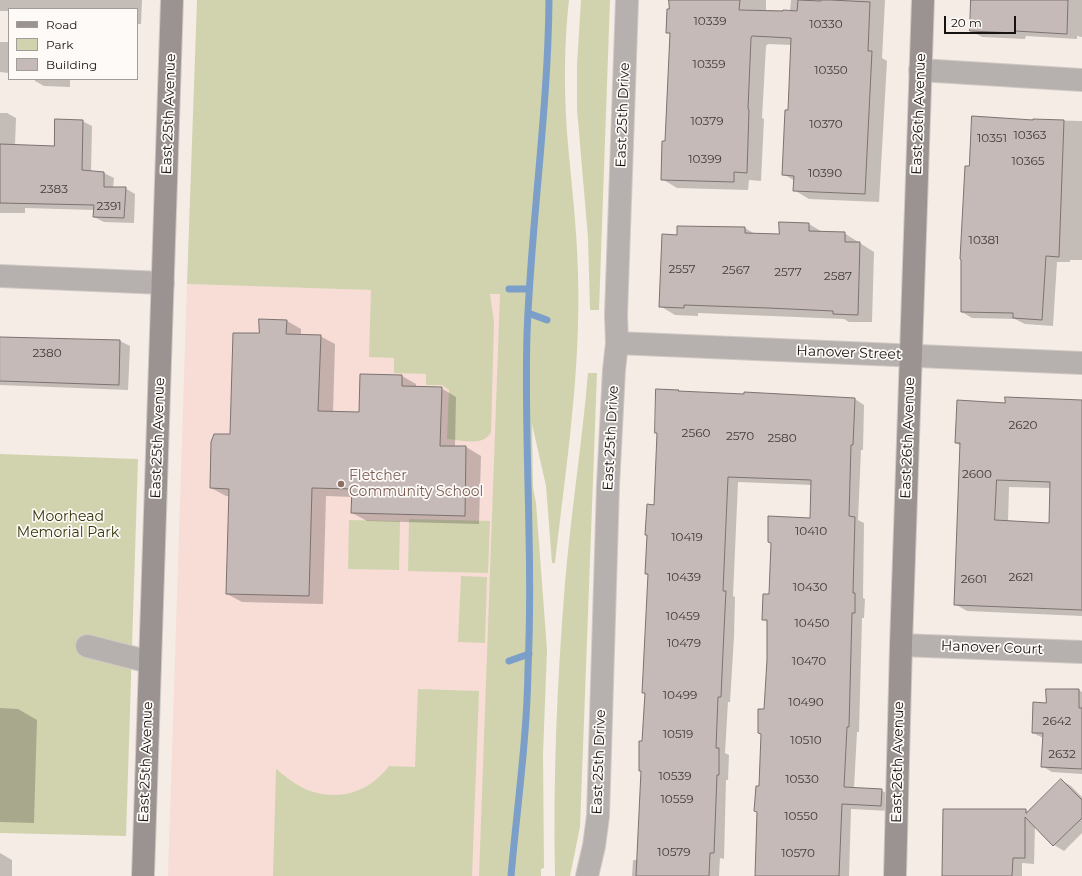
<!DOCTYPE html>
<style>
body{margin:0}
#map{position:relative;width:1082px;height:876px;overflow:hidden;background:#f5ece5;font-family:Montserrat,sans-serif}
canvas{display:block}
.legend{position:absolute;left:8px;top:8px;width:130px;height:72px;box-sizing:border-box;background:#fefaf7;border:1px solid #a19d9b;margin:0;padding:5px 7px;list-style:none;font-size:12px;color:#151210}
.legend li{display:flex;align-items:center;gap:8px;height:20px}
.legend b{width:20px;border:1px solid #a19d9b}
.scale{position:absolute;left:944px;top:16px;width:72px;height:18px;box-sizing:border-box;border:2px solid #151210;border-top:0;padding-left:5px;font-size:12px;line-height:14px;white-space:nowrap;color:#151210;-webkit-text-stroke:3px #fefaf7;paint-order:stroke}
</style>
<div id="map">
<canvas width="1082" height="876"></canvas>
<ul class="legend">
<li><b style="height:5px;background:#9a9391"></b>Road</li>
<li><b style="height:11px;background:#d1d3af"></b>Park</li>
<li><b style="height:11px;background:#c6bab8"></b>Building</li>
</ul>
<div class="scale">20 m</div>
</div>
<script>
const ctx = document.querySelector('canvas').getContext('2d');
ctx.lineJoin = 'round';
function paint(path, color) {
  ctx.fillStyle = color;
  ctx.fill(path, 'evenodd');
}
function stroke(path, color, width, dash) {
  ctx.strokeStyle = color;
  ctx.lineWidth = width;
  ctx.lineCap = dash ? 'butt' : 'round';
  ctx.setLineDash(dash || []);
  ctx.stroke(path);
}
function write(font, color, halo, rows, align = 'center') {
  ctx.font = font + ' Montserrat,sans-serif';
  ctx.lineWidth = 3.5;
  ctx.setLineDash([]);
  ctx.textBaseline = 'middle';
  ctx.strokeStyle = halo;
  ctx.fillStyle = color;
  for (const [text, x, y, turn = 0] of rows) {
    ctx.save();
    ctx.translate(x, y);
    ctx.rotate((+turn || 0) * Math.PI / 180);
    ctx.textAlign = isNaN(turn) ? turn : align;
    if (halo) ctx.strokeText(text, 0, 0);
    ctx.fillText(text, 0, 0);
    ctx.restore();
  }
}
paint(new Path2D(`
 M 187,284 L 508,294 L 487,876 L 168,876 Z`), '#f7ddd6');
paint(new Path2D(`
 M 197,0 L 569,0 C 564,44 564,89 567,133 C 571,180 577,227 578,274 C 581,371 566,467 555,563 L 552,563 L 546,486 L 532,424 L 533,488 L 536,503 L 547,650 L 543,754 L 544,868 L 541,869 L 541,876 L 479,876 L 500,294 L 490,294 L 494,322 L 491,432 C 484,447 461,440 447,439 L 449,390 L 442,385 L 426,385 L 426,374 L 394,373 L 394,358 L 369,357 L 371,290 L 187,284 Z
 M 581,0 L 610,0 L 599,310 L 590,310 L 588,238 L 577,109 L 577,65 Z
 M 588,373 L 597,373 L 580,827 L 570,876 L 555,876 C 553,778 557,681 565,583 C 571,513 582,443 588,373 Z
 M 0,454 L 138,459 L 126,836 L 0,833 Z
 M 409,519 L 490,521 L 488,573 L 408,571 Z
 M 349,520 L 400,521 L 399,570 L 348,569 Z
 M 461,576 L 487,577 L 485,643 L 458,642 Z
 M 418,689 L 479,691 L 472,876 L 273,876 L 276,769 C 286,777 297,786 310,791 C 341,801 369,792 389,766 L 415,767 Z`), '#d1d3af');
paint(new Path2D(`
 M 0,0 L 142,0 L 141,24 L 137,24 L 137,9 L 9,9 L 9,11 L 0,11 Z
 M 670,0 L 766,0 L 766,10 L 790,11 L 791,0 L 885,0 L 882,58 L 887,61 L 879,202 L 809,199 L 794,190 L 795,181 L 783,174 L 789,111 L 792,45 L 768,44 L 766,46 L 762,118 L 764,119 L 761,181 L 749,180 L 748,190 L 677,188 L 662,179 L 666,143 L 670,34 L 667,32 Z
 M 972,0 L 1082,0 L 1082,37 L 1077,36 L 1077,39 L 1026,36 L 1025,39 L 982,37 L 971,31 Z
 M 0,42 L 9,42 L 9,73 L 0,72 Z
 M 35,79 L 70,79 L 70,87 L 44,86 L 35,81 Z
 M 0,113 L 7,113 L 16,118 L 15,146 L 55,147 L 82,121 L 92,126 L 91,172 L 104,173 L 114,178 L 113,188 L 125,188 L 135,194 L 134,223 L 104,222 L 94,217 L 94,210 L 25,208 L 25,213 L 0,213 Z
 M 1034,120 L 1082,121 L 1082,260 L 1070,260 L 1070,262 L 1057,262 L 1053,326 L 1025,324 L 1015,319 L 972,318 L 962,312 L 970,167 L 1034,121 Z
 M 809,224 L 824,233 L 844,233 L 874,252 L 872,322 L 849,322 L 844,319 L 698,313 L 698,316 L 675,315 L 660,306 L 678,236 L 745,228 L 755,234 L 780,235 Z
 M 287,321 L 301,329 L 301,335 L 320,336 L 335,344 L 333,413 L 360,413 L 402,376 L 416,384 L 416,388 L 441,388 L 456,397 L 455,447 L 466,447 L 481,456 L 479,524 L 367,521 L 352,513 L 352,497 L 326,496 L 323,604 L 242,602 L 227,594 L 230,496 L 226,496 L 211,488 L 231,435 L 260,334 Z
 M 0,337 L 120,341 L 130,346 L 128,390 L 0,385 Z
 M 657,390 L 678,391 L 681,392 L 855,399 L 864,405 L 863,450 L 861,450 L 858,520 L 864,523 L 863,598 L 865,599 L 864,618 L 862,618 L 859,732 L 857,732 L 854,788 L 881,790 L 891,796 L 890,811 L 851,809 L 849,876 L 756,876 L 768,660 L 768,622 L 763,619 L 770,595 L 772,544 L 769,542 L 811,519 L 812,485 L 738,482 L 733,596 L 735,597 L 734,637 L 730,702 L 728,702 L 725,753 L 729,755 L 728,780 L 726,780 L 724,859 L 720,858 L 719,876 L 632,876 L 633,860 L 637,860 L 642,772 L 640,770 L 645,694 L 643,692 L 649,575 L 646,574 L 655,506 L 658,434 L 656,432 Z
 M 1082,401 L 1082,616 L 967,611 L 955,604 L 961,446 L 956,443 L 1006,404 ZM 1009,487 L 1051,488 L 1050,524 L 1008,522 Z
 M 1079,690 L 1082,692 L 1082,774 L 1052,772 L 1042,766 L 1043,738 L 1033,733 L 1047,704 Z
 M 0,708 L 18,709 L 37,720 L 34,823 L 0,822 Z
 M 1061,780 L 1071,786 L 1082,797 L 1082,833 L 1064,851 L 1054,845 L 1035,825 L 1034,864 L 1022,863 L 1022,876 L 943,876 L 1025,810 L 1028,812 Z
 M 0,853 L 12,860 L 12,876 L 0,876 Z`), '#0003');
stroke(new Path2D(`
 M 509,289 L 529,289
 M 528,313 L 547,320
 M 509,661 L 529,654
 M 511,876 C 517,807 527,739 528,669 C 530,624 530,578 529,533 C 528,467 525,401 527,334 C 531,223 548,112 549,0`), '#7b9fc9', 7);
const building = new Path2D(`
 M 669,0 L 740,0 L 739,10 L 783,11 L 783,10 L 797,11 L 798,0 L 821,1 L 821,0 L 831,0 L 870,2 L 868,51 L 872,51 L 865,194 L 793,191 L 794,176 L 782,175 L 785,110 L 788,110 L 791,38 L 752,36 L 751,38 L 748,109 L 749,110 L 747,173 L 734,172 L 734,182 L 661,180 L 662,141 L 665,141 L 670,33 L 666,33 L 667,9 L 669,9 Z
 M 971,0 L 1068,0 L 1067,34 L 1015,31 L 1015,33 L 970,31 Z
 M 972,116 L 1033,120 L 1033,119 L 1064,120 L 1059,257 L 1046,256 L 1042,320 L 1013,318 L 1013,313 L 961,312 L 961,260 L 960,259 L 965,166 L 969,166 Z
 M 55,119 L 83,120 L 82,170 L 104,172 L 104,187 L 126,187 L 124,218 L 93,217 L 94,205 L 0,203 L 0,144 L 54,146 Z
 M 779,222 L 809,223 L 809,231 L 845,232 L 845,242 L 860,242 L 858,315 L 833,314 L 833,311 L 768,308 L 684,305 L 684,308 L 659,307 L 662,234 L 677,235 L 677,226 L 745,227 L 745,233 L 779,234 Z
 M 259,319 L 287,320 L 286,334 L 321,335 L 318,411 L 359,412 L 360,374 L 402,375 L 402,386 L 442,387 L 440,446 L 466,446 L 465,516 L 351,513 L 352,489 L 312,488 L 309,596 L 226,594 L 229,489 L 210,488 L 211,442 L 214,434 L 230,434 L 233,333 L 259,333 Z
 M 0,337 L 120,340 L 119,385 L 0,381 Z
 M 656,389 L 679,390 L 678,391 L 744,394 L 744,392 L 855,398 L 853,445 L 851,445 L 849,516 L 855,517 L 853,593 L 855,593 L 855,613 L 852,613 L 849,727 L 847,727 L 844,787 L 882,789 L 881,806 L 842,804 L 839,876 L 755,876 L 757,812 L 754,811 L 756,786 L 759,786 L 761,734 L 758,733 L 758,709 L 764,709 L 767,660 L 767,620 L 762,620 L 763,594 L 769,594 L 771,543 L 768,542 L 768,516 L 810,518 L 811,480 L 728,477 L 723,591 L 726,591 L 724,630 L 721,697 L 718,697 L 716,748 L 719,748 L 719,775 L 717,775 L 714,853 L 710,853 L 709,876 L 636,876 L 641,771 L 639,771 L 639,741 L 642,741 L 645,693 L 642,693 L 648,574 L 645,574 L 647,535 L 645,535 L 647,504 L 654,505 L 657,433 L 655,433 Z
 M 1005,397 L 1082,400 L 1082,610 L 954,605 L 960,443 L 955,443 L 957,400 L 1005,403 ZM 997,480 L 1050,482 L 1049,523 L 995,520 Z
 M 1046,689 L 1079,689 L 1079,708 L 1082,708 L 1082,769 L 1041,767 L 1043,733 L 1032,733 L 1033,702 L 1046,703 Z
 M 1061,779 L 1082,800 L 1082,818 L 1053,846 L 1025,817 L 1025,858 L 1013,858 L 1012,876 L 942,876 L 943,809 L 1026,809 L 1026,813 Z`);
paint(building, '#c6bab8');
stroke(building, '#7c726f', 1);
const street = new Path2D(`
 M 920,70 L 1082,80
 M 0,276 L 163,283
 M 617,343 L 1082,363
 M 901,645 L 1082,652
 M 87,646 L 150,662
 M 587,876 L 594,846 L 598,816 L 608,486 L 614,370 L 617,343 L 616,315 L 627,0`);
const secondary = new Path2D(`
 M 143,876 L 172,0
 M 895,876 L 901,645 L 923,0`);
stroke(street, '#d1c9c3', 24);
stroke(secondary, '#d1c9c3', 24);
stroke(street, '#b6b1af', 22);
stroke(secondary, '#9a9391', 22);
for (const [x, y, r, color] of [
 [341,484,4,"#8d6e63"]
]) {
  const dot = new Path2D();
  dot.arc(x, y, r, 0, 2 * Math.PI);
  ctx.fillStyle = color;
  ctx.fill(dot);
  stroke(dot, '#fefaf7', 1.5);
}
write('12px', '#413c3a', null, [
 ["10339",710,21],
 ["10330",826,24],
 ["10359",709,64],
 ["10350",831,70],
 ["10379",707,121],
 ["10370",826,124],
 ["10363",1030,135],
 ["10351",992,138],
 ["10399",705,159],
 ["10365",1028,161],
 ["10390",825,173],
 ["2383",54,189],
 ["2391",109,206],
 ["10381",984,240],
 ["2557",682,269],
 ["2567",736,270],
 ["2577",788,272],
 ["2587",838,276],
 ["2380",47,353],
 ["2620",1023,425],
 ["2560",696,433],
 ["2570",740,436],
 ["2580",782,438],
 ["2600",977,474],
 ["10410",811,531],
 ["10419",687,537],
 ["10439",684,577],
 ["2621",1021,577],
 ["2601",974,579],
 ["10430",810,587],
 ["10459",683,616],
 ["10450",812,623],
 ["10479",684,643],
 ["10470",809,661],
 ["10499",680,695],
 ["10490",806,702],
 ["2642",1057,721],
 ["10519",678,734],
 ["10510",806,740],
 ["2632",1062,754],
 ["10539",675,776],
 ["10530",802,779],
 ["10559",677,799],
 ["10550",801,816],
 ["10579",674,852],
 ["10570",798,853]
]);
write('14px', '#151210', '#fefaf7', [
 ["East 25th Avenue",169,114,-88],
 ["East 26th Avenue",919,114,-88],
 ["East 25th Drive",623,115,-88],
 ["Hanover Street",849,353,2],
 ["East 25th Avenue",158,438,-88],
 ["East 25th Drive",611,438,-87],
 ["East 26th Avenue",908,438,-88],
 ["Hanover Court",992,648,2],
 ["East 25th Avenue",146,762,-88],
 ["East 25th Drive",599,762,-88],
 ["East 26th Avenue",898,762,-89]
]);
write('14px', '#785e54', '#fefaf7', [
 ["Fletcher",349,476],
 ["Community School",349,492]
], 'left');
write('14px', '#37370b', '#fefaf7', [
 ["Moorhead",68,517],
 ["Memorial Park",68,533]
]);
</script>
